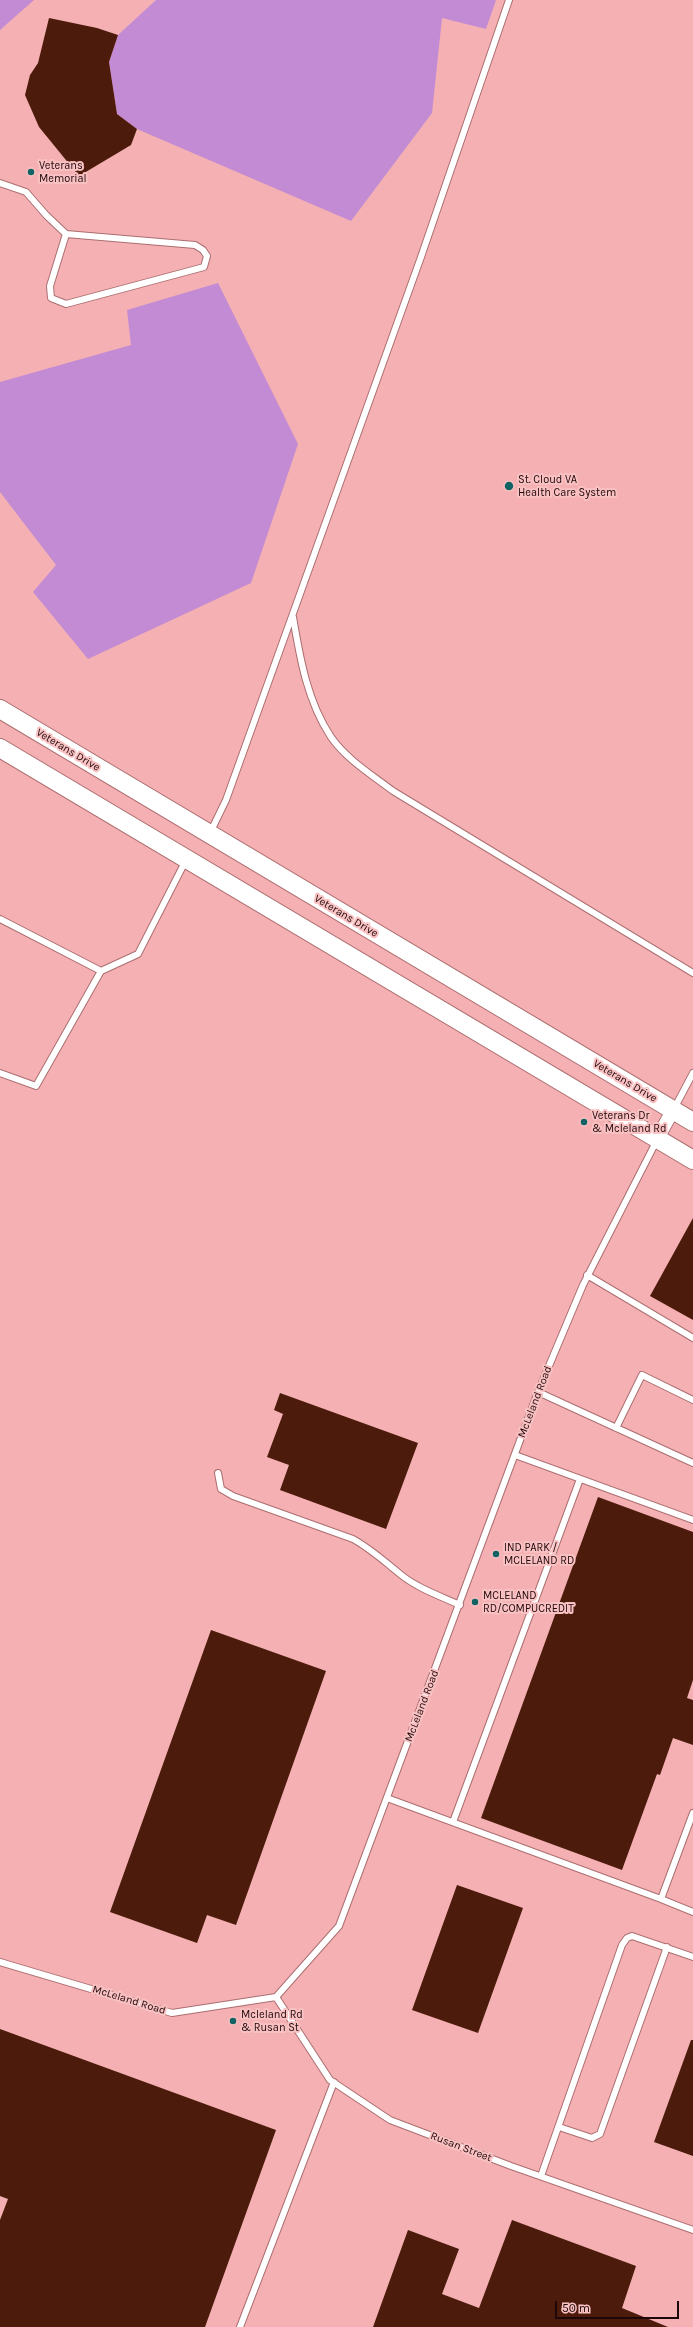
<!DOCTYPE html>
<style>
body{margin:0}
#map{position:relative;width:693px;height:2327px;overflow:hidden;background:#f4b0b2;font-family:Karla,sans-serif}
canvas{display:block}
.scale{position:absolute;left:555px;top:2301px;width:124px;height:18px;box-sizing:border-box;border:2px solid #1e0709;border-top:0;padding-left:5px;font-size:12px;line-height:14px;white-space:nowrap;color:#1e0709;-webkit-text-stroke:3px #f9c1c2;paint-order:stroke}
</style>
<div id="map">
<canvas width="693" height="2327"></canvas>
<div class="scale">50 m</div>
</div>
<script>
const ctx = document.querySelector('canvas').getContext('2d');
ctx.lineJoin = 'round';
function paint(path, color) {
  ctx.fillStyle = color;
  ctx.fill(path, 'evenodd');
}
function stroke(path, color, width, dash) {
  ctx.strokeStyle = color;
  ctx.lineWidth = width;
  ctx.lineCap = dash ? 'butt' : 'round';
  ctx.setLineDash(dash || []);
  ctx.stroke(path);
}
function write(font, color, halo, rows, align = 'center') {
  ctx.font = font + ' Karla,sans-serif';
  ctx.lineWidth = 4;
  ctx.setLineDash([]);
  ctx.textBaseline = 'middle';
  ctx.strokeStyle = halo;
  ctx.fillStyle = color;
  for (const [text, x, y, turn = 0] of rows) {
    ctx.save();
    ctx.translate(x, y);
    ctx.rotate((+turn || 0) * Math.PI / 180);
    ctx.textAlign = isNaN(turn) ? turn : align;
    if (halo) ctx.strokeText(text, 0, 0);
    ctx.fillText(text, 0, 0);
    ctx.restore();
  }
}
paint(new Path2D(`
 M 0,0 L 34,0 L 0,30 Z
 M 156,0 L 496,0 L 486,29 L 442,18 L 432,113 L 351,221 L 137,129 L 117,114 L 109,62 L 118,35 Z
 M 218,283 L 298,444 L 251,583 L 88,659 L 33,592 L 56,565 L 0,492 L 0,382 L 131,345 L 127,310 Z`), '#c28bd4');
paint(new Path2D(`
 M 49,18 L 97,28 L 118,35 L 109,62 L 117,114 L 137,129 L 131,145 L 79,176 L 39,127 L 25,95 L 30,75 L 38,63 Z
 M 693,1218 L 693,1320 L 650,1296 Z
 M 280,1393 L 418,1443 L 386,1529 L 280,1490 L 289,1465 L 267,1457 L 283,1414 L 274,1410 Z
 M 598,1497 L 693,1532 L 693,1680 L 687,1698 L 693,1700 L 693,1745 L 673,1738 L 660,1775 L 657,1774 L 622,1870 L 481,1818 Z
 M 211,1630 L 326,1671 L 236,1925 L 207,1915 L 197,1943 L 110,1912 Z
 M 457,1885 L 523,1908 L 478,2033 L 412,2010 Z
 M 0,2029 L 276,2130 L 205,2327 L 0,2327 L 0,2220 L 8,2199 L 0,2196 Z
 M 691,2040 L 693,2040 L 693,2156 L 654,2142 Z
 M 512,2220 L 636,2266 L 622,2308 L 668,2327 L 373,2327 L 408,2230 L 459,2249 L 442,2294 L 479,2308 Z`), '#4c1b0b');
const lane = new Path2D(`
 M 0,183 L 26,192 L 46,215 L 66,234 L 195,245 L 203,250 L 207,256 L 204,267 L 66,304 L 51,298 L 50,286 L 66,234
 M 293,617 C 300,658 307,701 331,737 C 346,759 372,775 393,791 L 693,973
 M 210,833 L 226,800 L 421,257 L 509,0
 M 0,919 L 101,971
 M 0,1073 L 36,1086 L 101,971 L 138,954 L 186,860
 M 674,1109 L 693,1073
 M 587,1275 L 693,1338
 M 538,1392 L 693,1463
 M 616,1428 L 642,1375 L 693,1400
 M 515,1455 L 693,1520
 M 218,1473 L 221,1489 L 233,1496 L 353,1539 C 371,1549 384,1561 400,1574 C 417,1588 440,1596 460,1605
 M 387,1798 L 661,1899
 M 693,1813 L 661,1899 L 693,1912
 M 453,1822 L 580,1479
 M 0,1962 L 172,2013 L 276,1997 L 339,1926 L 538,1392 L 583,1285 L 657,1140
 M 276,1997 L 330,2080 L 390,2120 L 511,2166 L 693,2230
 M 559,2127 L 592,2138 L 600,2134 L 667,1947
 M 541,2176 L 622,1945 L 627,1938 L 632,1936 L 693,1957
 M 240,2327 L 334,2082`);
const street = new Path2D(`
 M 657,1139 L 673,1110`);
const secondary = new Path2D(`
 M 0,709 L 693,1122
 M 0,748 L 693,1160`);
stroke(lane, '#ac6e70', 8);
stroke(street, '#ac6e70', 15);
stroke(secondary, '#ac6e70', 20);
stroke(lane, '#fff', 6);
stroke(street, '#fff', 13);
stroke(secondary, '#fff', 18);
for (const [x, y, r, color] of [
 [31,172,4,"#126264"],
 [509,486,5,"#126264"],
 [584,1122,4,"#126264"],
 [496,1554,4,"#126264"],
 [475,1602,4,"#126264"],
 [233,2021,4,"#126264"]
]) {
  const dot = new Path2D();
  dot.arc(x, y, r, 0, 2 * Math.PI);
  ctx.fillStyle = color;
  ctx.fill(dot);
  stroke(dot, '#f9c1c2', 1.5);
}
write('11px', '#1e0709', '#f9c1c2', [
 ["Veterans",39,166],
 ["Memorial",39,179],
 ["St. Cloud VA",518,480],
 ["Health Care System",518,493],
 ["Veterans Dr",592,1116],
 ["& Mcleland Rd",592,1129],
 ["IND PARK /",504,1548],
 ["MCLELAND RD",504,1561],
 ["MCLELAND",483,1596],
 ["RD/COMPUCREDIT",483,1609],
 ["Mcleland Rd",241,2015],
 ["& Rusan St",241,2028]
], 'left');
write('11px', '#1e0709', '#f9c1c2', [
 ["Veterans Drive",68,750,31],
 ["Veterans Drive",346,916,31],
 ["Veterans Drive",625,1081,31],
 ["McLeland Road",535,1402,-69],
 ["McLeland Road",422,1706,-69],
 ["McLeland Road",129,2000,17],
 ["Rusan Street",461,2147,21]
]);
</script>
